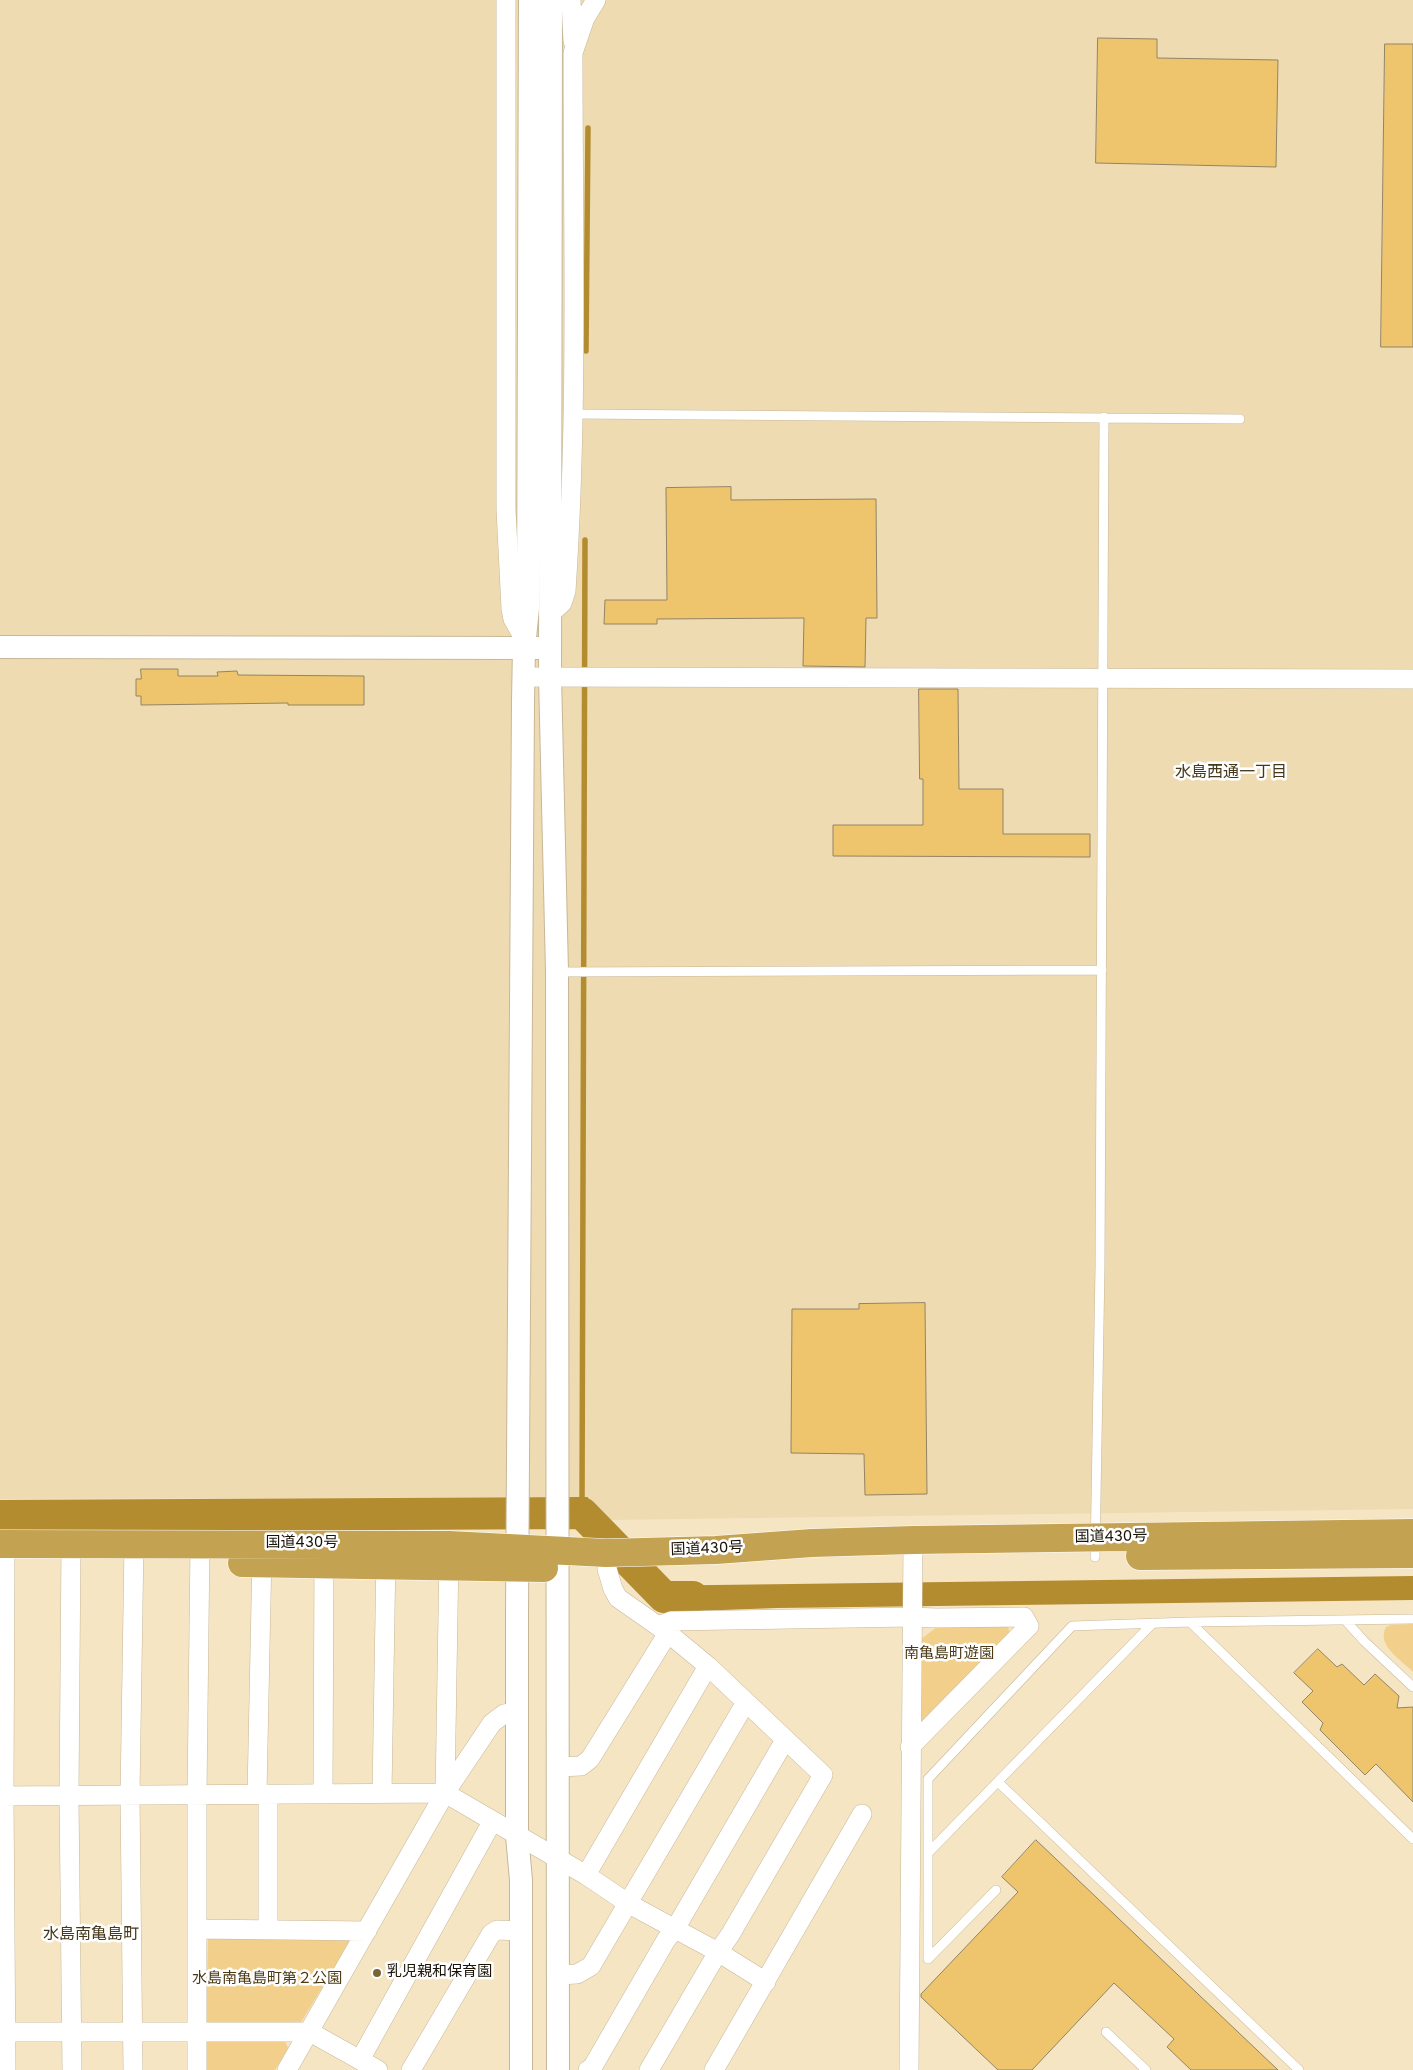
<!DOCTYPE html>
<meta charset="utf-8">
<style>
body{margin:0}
canvas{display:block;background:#f5e5c3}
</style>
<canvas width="1413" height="2070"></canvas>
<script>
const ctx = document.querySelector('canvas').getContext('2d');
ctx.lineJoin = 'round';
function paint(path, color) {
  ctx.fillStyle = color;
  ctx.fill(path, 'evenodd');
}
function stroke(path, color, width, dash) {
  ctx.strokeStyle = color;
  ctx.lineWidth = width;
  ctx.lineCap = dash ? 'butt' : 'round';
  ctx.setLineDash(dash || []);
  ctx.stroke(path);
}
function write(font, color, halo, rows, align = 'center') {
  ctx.font = font + ' Overpass,"Noto Sans JP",sans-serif';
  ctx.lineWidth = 5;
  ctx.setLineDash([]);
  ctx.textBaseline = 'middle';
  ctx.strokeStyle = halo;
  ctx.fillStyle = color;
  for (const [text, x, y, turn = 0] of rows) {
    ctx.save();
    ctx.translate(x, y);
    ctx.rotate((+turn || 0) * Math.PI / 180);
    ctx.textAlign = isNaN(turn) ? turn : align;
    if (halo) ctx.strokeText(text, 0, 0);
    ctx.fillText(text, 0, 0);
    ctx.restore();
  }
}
paint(new Path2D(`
 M 0,0 L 1413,0 L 1413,1509 L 607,1520 L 588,1502 L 587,1497 L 0,1499 Z`), '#efdbb2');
paint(new Path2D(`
 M 1413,1624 L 1413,1672 C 1401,1660 1376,1645 1386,1627 L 1391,1625 Z
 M 938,1626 L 1008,1626 L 1010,1635 L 920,1724 L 920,1640 Z
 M 208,1936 L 353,1936 L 300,2024 L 206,2025 Z
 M 207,2040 L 285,2041 L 288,2048 L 275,2070 L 207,2070 Z`), '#f2d08b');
paint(new Path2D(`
 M 578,1497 L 588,1497 L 588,1502 L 607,1520 L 578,1519 Z
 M 1413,1576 L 1413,1600 L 777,1608 L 667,1612 C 654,1610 646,1595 637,1586 Z`), '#b48c30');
stroke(new Path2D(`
 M 586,351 L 588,128
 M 522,1503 L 553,1503
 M 562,1503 L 582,1503 L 582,1506
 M 582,1503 L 585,540
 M 0,1505 L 513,1502`), '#b48c30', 5.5);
stroke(new Path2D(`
 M 0,1516 L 582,1513 L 664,1597 L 693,1597`), '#b48c30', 32);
const building = new Path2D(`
 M 1098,38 L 1157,39 L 1157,58 L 1278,60 L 1276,167 L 1096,163 Z
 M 1385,44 L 1413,44 L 1413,347 L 1381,347 Z
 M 731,487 L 731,500 L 876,499 L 877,618 L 866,618 L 865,667 L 803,666 L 804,618 L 657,619 L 657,624 L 604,624 L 605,600 L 667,600 L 666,488 Z
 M 141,669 L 178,669 L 178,676 L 218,676 L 217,672 L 237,671 L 238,675 L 364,676 L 364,705 L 288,705 L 288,703 L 141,705 L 141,696 L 136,696 L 136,679 L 141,679 Z
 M 919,689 L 958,689 L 959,789 L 1003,789 L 1003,834 L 1090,834 L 1090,857 L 833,856 L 833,825 L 923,825 L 923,779 L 920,779 Z
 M 925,1303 L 927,1494 L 865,1495 L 864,1454 L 791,1453 L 792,1309 L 859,1309 L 859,1304 Z
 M 1318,1649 L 1337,1667 L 1342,1664 L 1364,1685 L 1375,1674 L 1399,1696 L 1397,1708 L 1413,1707 L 1413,1802 L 1376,1764 L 1365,1775 L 1320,1730 L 1323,1723 L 1302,1702 L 1313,1691 L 1294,1673 Z
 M 1036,1840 L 1278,2070 L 1191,2070 L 1167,2047 L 1174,2039 L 1114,1983 L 1032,2070 L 998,2070 L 921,1997 L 921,1994 L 1018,1892 L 1002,1877 Z`);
paint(building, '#eec56d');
stroke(building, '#938465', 1);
const service = new Path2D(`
 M 573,414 L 1240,419
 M 557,972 L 1102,970
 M 1095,1557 L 1100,1266 L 1104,417
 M 1345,1620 L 1364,1641 L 1413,1687
 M 1190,1622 L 1413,1839
 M 998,1782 L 1299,2070
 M 928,1853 L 1153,1623
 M 996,1890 L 928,1959 L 928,1779 L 1072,1626 L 1190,1622 L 1413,1619
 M 1106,2032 L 1146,2070`);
const minor = new Path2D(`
 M 506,0 L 506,509 L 511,609 L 513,619 L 525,640
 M 571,0 L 573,41
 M 551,613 L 562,603 L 566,591 C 578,413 573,233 573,53 L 585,18 L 596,0
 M 523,677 L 1413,679
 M 5,1544 L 4,1796 L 6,2070
 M 71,1544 L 69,1796 L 72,2070
 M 607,1569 L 613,1589 L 618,1598 L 668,1633 L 708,1666 L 823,1775 L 730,1935 L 718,1952 L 649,2070
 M 658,1626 L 671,1621 L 912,1617 L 936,1618 L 1024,1617 L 1029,1626 L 910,1747
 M 558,1767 L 581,1766 L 590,1759 L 668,1633
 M 382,1793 L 386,1555
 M 445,1793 L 449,1554
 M 257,1794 L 262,1553
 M 268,1794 L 268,1930
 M 323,1794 L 324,1553
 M 0,1796 L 445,1793 L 586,1875 L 629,1904 L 718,1952 L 766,1982
 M 586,1875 L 708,1666
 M 197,1929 L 367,1931
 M 558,1975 L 577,1974 L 591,1966 L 746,1702
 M 0,2032 L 310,2032 L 378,2070
 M 360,2060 L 492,1822
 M 133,2070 L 130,1795 L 134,1544
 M 197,2070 L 197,1795 L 200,1544
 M 287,2070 L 445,1793 L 492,1723 L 504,1714 L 517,1712
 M 411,2070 L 491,1934 L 497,1930 L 521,1931
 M 588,2070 L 592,2068 L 666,1940 L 675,1929 L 785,1740
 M 714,2070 L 862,1814
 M 909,2070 L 913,1540`);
const tertiary = new Path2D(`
 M 551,0 L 550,677 L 557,972 L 558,2070
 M 0,647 L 537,648
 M 521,2070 L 521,1880 L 517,1836 L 517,1611 L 523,701 L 524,648 L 528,608 L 530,0`);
const trunk = new Path2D(`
 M 0,1544 L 449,1545 L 606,1553 L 716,1550 L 812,1543 L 913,1540 L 1413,1533
 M 1140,1556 L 1413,1554
 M 242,1563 L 544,1568`);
stroke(service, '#c7b797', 10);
stroke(minor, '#c7b797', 20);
stroke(tertiary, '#c7b797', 24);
stroke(trunk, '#fff', 29);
stroke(service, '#fff', 9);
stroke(minor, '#fff', 19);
stroke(tertiary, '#fff', 22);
stroke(trunk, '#c3a252', 28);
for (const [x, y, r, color] of [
 [377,1973,5,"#7a6434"]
]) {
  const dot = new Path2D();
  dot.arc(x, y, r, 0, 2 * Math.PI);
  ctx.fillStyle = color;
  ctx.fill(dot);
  stroke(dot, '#fff', 2);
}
write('15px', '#1a1408', '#fff', [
 ["国道430号",1111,1538,-1],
 ["国道430号",302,1544],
 ["国道430号",707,1550,-2]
]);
write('15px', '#4b3a14', '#fff', [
 ["南亀島町遊園",949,1655],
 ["水島南亀島町第２公園",267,1980]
]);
write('15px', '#1a1408', '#fff', [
 ["乳児親和保育園",387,1973]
], 'left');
write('16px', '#45381b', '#fff', [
 ["水島西通一丁目",1231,774],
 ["水島南亀島町",91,1936]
]);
</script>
